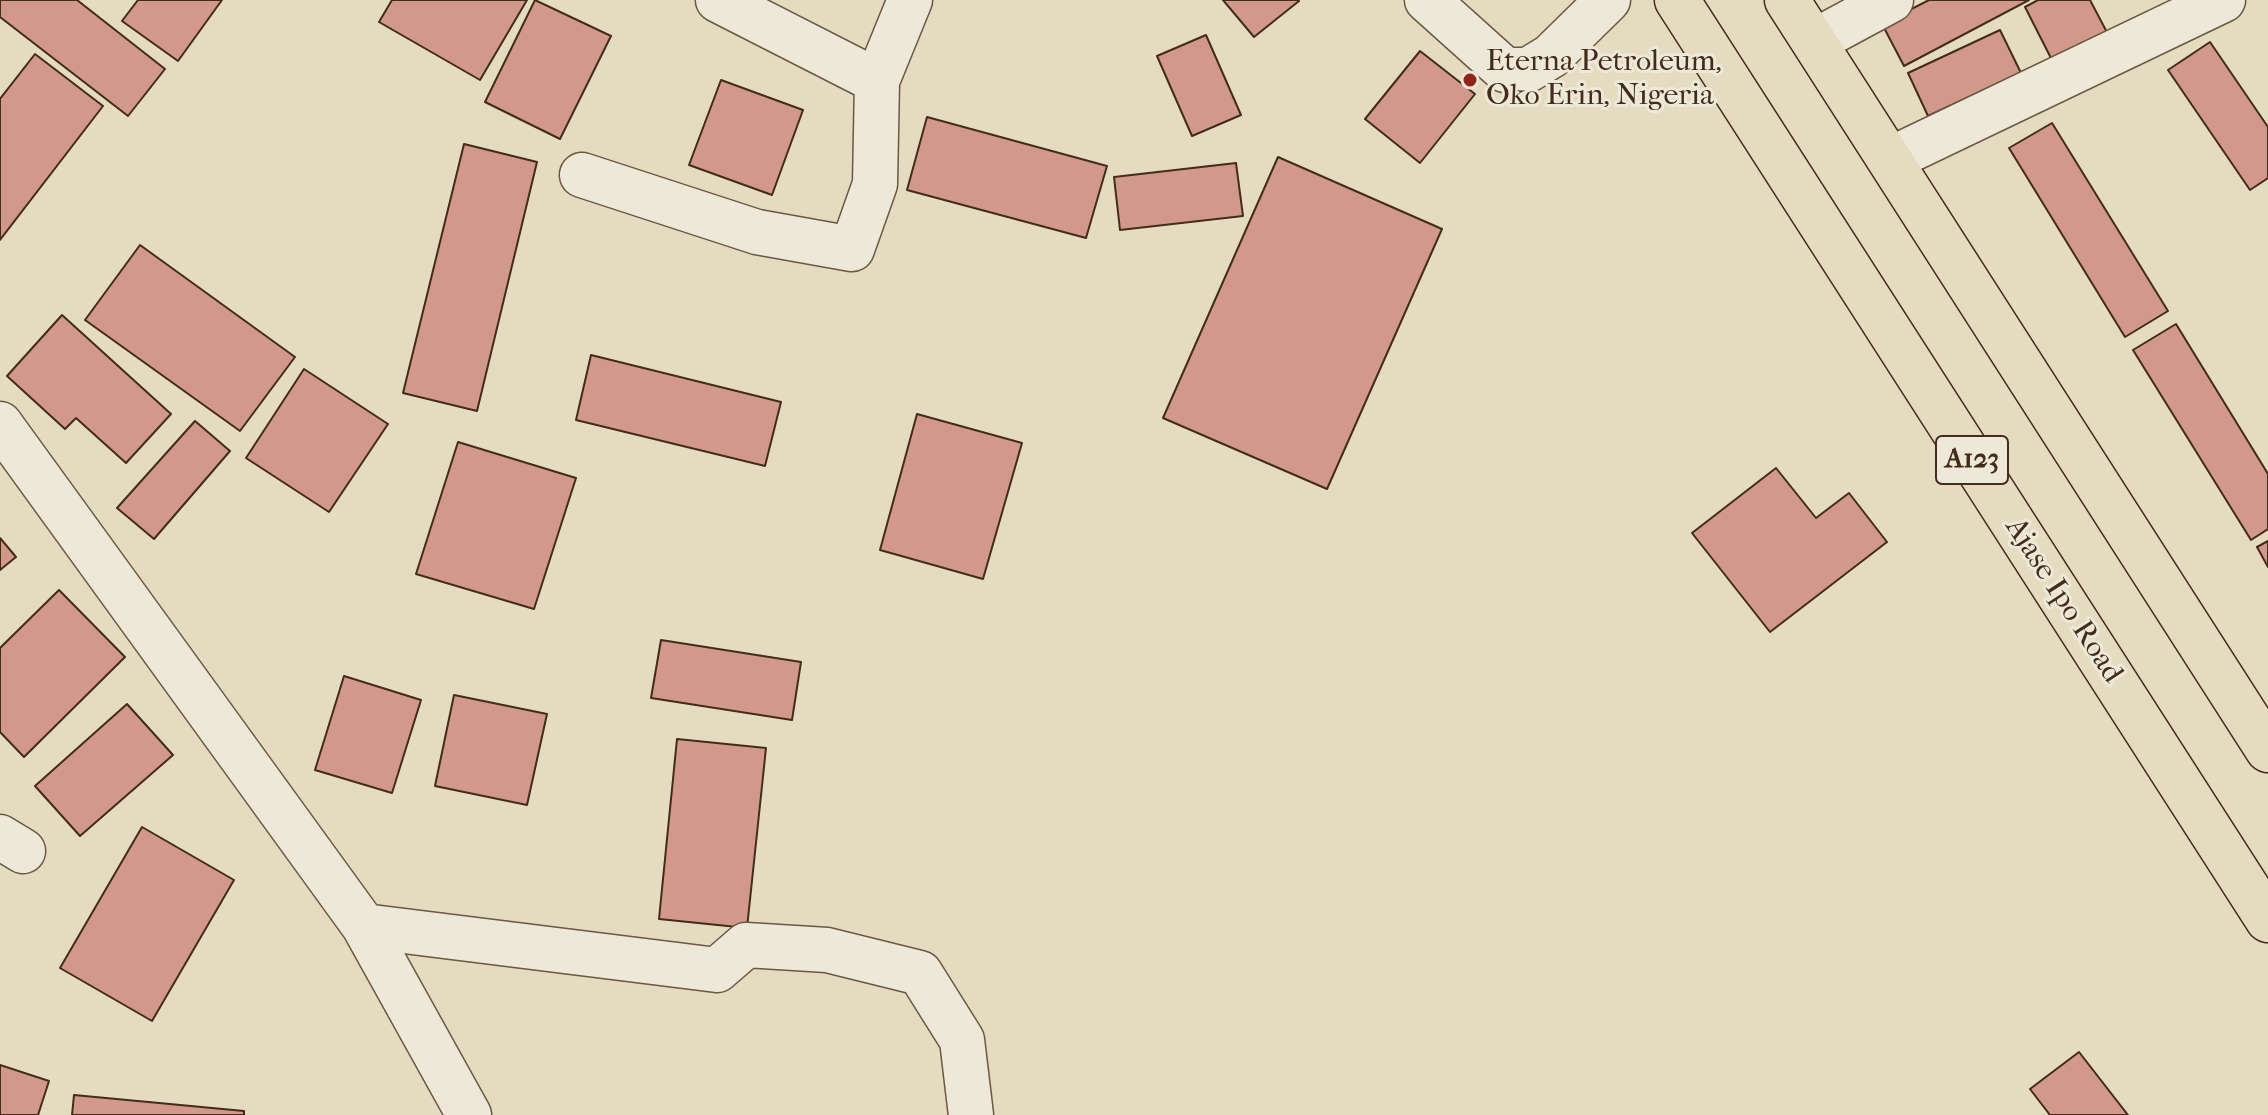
<!DOCTYPE html>
<style>
body{margin:0}
canvas{display:block;background:#e4dbc1}
</style>
<canvas width="2268" height="1115"></canvas>
<script>
const ctx = document.querySelector('canvas').getContext('2d');
ctx.lineJoin = 'round';
function paint(path, color) {
  ctx.fillStyle = color;
  ctx.fill(path, 'evenodd');
}
function stroke(path, color, width, dash) {
  ctx.strokeStyle = color;
  ctx.lineWidth = width;
  ctx.lineCap = dash ? 'butt' : 'round';
  ctx.setLineDash(dash || []);
  ctx.stroke(path);
}
function write(font, color, halo, rows, align = 'center') {
  ctx.font = font + ' "IM FELL French Canon",serif';
  ctx.lineWidth = 6;
  ctx.setLineDash([]);
  ctx.textBaseline = 'middle';
  ctx.strokeStyle = halo;
  ctx.fillStyle = color;
  for (const [text, x, y, turn = 0] of rows) {
    ctx.save();
    ctx.translate(x, y);
    ctx.rotate((+turn || 0) * Math.PI / 180);
    ctx.textAlign = isNaN(turn) ? turn : align;
    if (halo) ctx.strokeText(text, 0, 0);
    ctx.fillText(text, 0, 0);
    ctx.restore();
  }
}
const building = new Path2D(`
 M 0,0 L 77,0 L 165,69 L 128,116 L 0,17 Z
 M 138,0 L 222,0 L 178,61 L 122,21 Z
 M 392,0 L 527,0 L 480,80 L 379,22 Z
 M 535,0 L 611,36 L 560,139 L 485,102 Z
 M 1223,0 L 1298,0 L 1299,1 L 1254,37 Z
 M 1929,0 L 2029,0 L 1904,66 L 1882,24 Z
 M 2038,0 L 2090,0 L 2110,38 L 2055,66 L 2025,7 Z
 M 2000,30 L 2021,73 L 1928,116 L 1908,73 Z
 M 1206,35 L 1241,115 L 1192,136 L 1157,56 Z
 M 2210,42 L 2268,127 L 2268,178 L 2250,190 L 2168,70 Z
 M 1420,51 L 1475,94 L 1420,163 L 1365,119 Z
 M 35,54 L 103,106 L 0,240 L 0,99 Z
 M 721,80 L 803,110 L 772,195 L 689,165 Z
 M 927,117 L 1107,166 L 1086,238 L 907,190 Z
 M 2052,123 L 2168,311 L 2125,337 L 2009,148 Z
 M 464,144 L 537,162 L 477,411 L 403,393 Z
 M 1278,157 L 1442,229 L 1327,489 L 1163,418 Z
 M 1236,163 L 1243,216 L 1120,230 L 1114,177 Z
 M 140,245 L 295,357 L 240,431 L 85,320 Z
 M 62,315 L 171,414 L 126,463 L 76,418 L 65,429 L 7,376 Z
 M 2176,324 L 2268,474 L 2268,529 L 2251,540 L 2133,350 Z
 M 591,355 L 781,402 L 765,466 L 576,420 Z
 M 304,369 L 388,424 L 329,512 L 246,458 Z
 M 917,414 L 1022,443 L 983,579 L 880,550 Z
 M 195,421 L 230,451 L 154,539 L 117,508 Z
 M 458,442 L 576,478 L 534,609 L 416,574 Z
 M 1776,468 L 1816,518 L 1849,493 L 1887,542 L 1770,632 L 1692,533 Z
 M 0,538 L 16,557 L 0,570 Z
 M 2268,541 L 2268,567 L 2257,547 Z
 M 59,590 L 125,657 L 24,757 L 0,732 L 0,648 Z
 M 661,640 L 801,662 L 792,720 L 651,698 Z
 M 344,676 L 421,700 L 392,793 L 315,770 Z
 M 454,695 L 547,714 L 527,805 L 435,786 Z
 M 127,704 L 173,755 L 80,836 L 35,786 Z
 M 677,739 L 766,748 L 747,928 L 659,919 Z
 M 142,827 L 234,880 L 152,1021 L 60,968 Z
 M 2079,1052 L 2128,1115 L 2050,1115 L 2030,1089 Z
 M 0,1065 L 49,1081 L 38,1115 L 0,1115 Z
 M 74,1095 L 244,1111 L 244,1115 L 72,1115 Z`);
paint(building, '#d2988b');
stroke(building, '#432c19', 2);
const minor = new Path2D(`
 M 718,0 L 877,81
 M 1427,0 L 1505,70 L 1528,70 L 1551,56 L 1608,0
 M 1815,41 L 1891,0
 M 1891,159 L 2223,0
 M 582,175 L 757,232 L 852,249 L 875,184 L 877,81 L 910,0
 M 0,424 L 364,926 L 469,1115
 M 0,837 L 23,851
 M 364,926 L 717,970 L 746,945 L 827,950 L 920,973 L 962,1040 L 971,1115`);
const highway = new Path2D(`
 M 1677,0 L 2268,920
 M 1787,0 L 2268,750`);
stroke(minor, '#6b5843', 47);
stroke(highway, '#432c19', 47);
stroke(minor, '#ede8d7', 44);
stroke(highway, '#e4dbc1', 44);
for (const [x, y, r, color] of [
 [1470,80,8,"#8f2418"]
]) {
  const dot = new Path2D();
  dot.arc(x, y, r, 0, 2 * Math.PI);
  ctx.fillStyle = color;
  ctx.fill(dot);
  stroke(dot, '#ede8d7', 3);
}
for (const [x, y, w] of [
 [1972,460,72]
]) {
  const box = new Path2D();
  box.roundRect(x - w / 2, y - 24, w, 48, 6);
  ctx.fillStyle = '#ede8d7';
  ctx.fill(box);
  stroke(box, '#432c19', 2);
}
write('bold 28px', '#432c19', null, [
 ["A123",1972,460]
]);
write('30px', '#432c19', '#ede8d7', [
 ["Eterna Petroleum,",1486,63],
 ["Oko Erin, Nigeria",1486,97]
], 'left');
write('30px', '#432c19', '#ede8d7', [
 ["Ajase Ipo Road",2063,601,57]
]);
</script>
